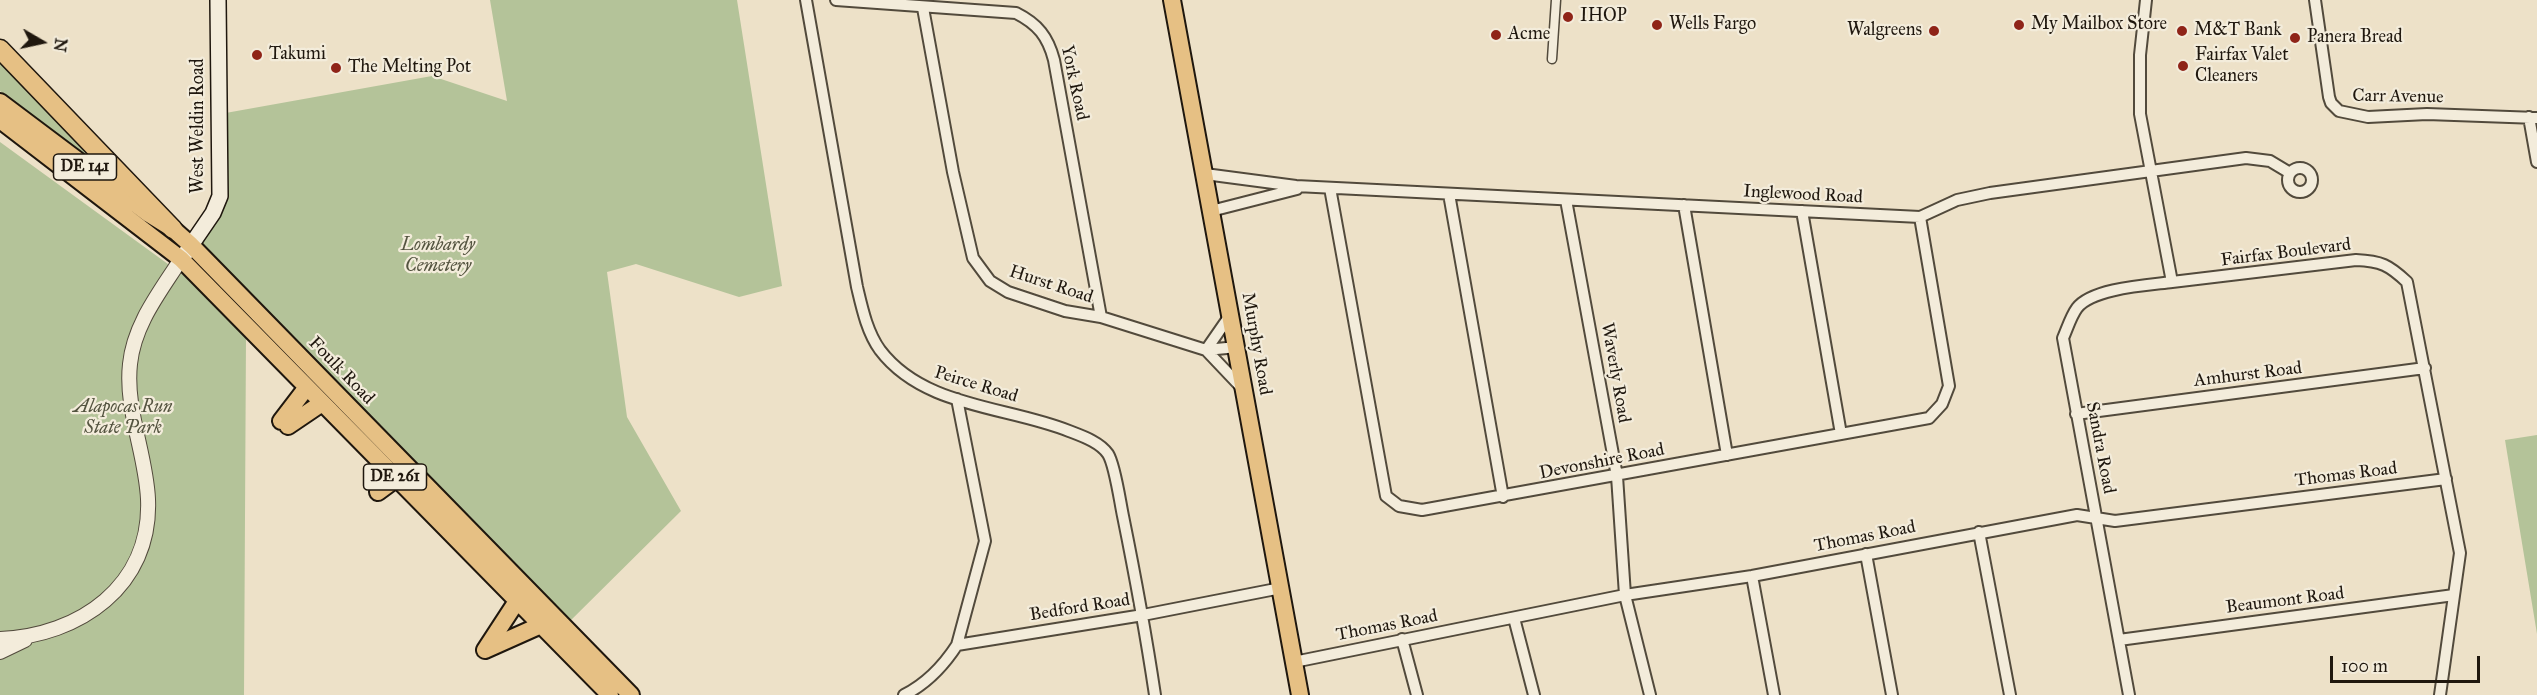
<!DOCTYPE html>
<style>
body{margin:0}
#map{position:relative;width:2537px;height:695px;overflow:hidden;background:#ede1c8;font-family:"IM FELL Great Primer",serif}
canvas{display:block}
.north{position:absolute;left:12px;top:12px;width:60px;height:60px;-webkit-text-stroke:4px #f3ecdb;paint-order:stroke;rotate:99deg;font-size:16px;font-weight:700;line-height:24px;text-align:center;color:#1f170e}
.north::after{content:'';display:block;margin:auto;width:21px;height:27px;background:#1f170e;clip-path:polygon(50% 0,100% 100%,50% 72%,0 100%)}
.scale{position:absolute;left:2330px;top:656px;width:150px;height:27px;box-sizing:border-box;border:3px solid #1f170e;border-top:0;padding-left:8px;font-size:18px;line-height:21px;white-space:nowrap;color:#1f170e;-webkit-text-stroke:4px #f3ecdb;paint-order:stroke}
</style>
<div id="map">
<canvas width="2537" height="695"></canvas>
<div class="north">N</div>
<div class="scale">100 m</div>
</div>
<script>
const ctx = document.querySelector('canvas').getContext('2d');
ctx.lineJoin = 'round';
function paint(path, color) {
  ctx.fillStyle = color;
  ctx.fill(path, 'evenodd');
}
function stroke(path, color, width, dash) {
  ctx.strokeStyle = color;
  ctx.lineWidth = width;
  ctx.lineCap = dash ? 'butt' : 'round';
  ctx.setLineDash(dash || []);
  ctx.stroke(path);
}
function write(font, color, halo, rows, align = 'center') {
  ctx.font = font + ' "IM FELL Great Primer",serif';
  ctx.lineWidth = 4.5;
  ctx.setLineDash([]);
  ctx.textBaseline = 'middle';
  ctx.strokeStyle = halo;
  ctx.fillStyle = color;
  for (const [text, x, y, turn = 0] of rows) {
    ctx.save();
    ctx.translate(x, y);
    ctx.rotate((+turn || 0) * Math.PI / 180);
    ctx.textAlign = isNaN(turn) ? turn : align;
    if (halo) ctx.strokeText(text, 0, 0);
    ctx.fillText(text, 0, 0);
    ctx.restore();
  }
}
paint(new Path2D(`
 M 490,0 L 737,0 L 782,286 L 739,297 L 636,264 L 607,272 L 627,417 L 681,511 L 564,627 L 191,245 L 213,213 L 220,114 L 432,76 L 507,101 Z
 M 0,60 L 113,176 L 35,120 L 0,91 Z
 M 0,142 L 183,275 L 246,337 L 244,695 L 0,695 Z
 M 2537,435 L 2537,634 L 2505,440 Z`), '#b4c399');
const pedestrian = new Path2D(`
 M 1552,59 L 1556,0`);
const minor = new Path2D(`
 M 806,0 L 857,287 C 862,308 867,332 880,350 C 924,408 1007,406 1069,431 C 1082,436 1100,442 1108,454 C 1115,465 1120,502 1123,516 C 1135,575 1146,635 1155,695
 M 836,0 L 1016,13 C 1038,24 1048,37 1054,60 L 1101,317
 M 2146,0 L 2140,55 L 2140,114 L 2172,282 L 2356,260 C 2381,261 2389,265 2407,282 L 2460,553 L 2440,695
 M 2315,0 L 2329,97 L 2331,103 L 2339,111 L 2368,117 L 2427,114 L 2537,118
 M 923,8 L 953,172 L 973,258 L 990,281 L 1008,292 L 1065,311 L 1101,317 L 1206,350 L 1237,347
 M 2529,117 L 2537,162
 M2288 180a12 12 0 1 1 24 0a12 12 0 1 1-24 0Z
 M 1205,174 L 1296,186 L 1920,217 L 1957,200 L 1990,193 L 2246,158 L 2270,161 L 2290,173
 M 1330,188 L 1386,496 L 1399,506 L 1422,510 L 1929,418 L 1942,404 L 1949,386 L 1920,217
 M 1449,194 L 1503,497
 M 1566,200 L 1617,476 L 1625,595 L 1650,695
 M 1684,205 L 1727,455
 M 1211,211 L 1297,189
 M 1802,211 L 1841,434
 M 1206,350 L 1243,389
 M 1206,350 L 1231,314
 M 957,399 L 985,541 L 957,645
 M 2076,414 L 2425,368
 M 1979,532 L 2010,695
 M 1866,554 L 1892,695
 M 1752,576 L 1774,695
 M 1514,618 L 1534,695
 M 1402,639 L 1417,695
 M 2119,640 L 2454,595
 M 1294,662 L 1625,595 L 1752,576 L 2077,515 L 2115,521 L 2446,479
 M 904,695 C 926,684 944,665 957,645 L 1143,615 L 1281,588
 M 2129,695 L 2063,338 C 2067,329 2071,316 2077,308 C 2092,288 2149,285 2172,282`);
const tertiary = new Path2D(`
 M 0,639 C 79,636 152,586 148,499 C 146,454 125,410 130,364 C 134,324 160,292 181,259
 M 0,652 L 25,640`);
const secondary = new Path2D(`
 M 185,254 L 213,213 L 220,196 L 218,0`);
const primary = new Path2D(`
 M 1172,0 L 1300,695
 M 0,102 L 149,214 L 173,229 L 191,245 L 631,695
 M 0,120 L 181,259 L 610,695
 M 281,421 L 307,387
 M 288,426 L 322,403
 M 378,492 L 397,478
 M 485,650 L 541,625
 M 485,650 L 517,601`);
const trunk = new Path2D(`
 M 0,49 L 173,229`);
stroke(pedestrian, '#524a3c', 11);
stroke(minor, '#524a3c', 14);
stroke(tertiary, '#524a3c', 16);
stroke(secondary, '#1f170e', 18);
stroke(primary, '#1f170e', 20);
stroke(trunk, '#1f170e', 21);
stroke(pedestrian, '#f3ecdb', 8);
stroke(minor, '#f3ecdb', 10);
stroke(tertiary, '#f3ecdb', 14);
stroke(secondary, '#f3ecdb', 15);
stroke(primary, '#e6c084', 16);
stroke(trunk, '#e6c084', 18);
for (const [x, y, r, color] of [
 [1568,17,6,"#8f2418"],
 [1657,25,6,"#8f2418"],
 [2019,25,6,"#8f2418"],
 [1934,31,6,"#8f2418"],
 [2182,31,6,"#8f2418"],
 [1496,35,6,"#8f2418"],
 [2295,38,6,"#8f2418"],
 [257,55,6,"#8f2418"],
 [2183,66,6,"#8f2418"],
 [336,68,6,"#8f2418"]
]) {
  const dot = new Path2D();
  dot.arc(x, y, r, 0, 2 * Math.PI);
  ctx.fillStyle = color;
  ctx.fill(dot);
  stroke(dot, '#f3ecdb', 2);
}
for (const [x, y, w] of [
 [85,167,63],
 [395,477,63]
]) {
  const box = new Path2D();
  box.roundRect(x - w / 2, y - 13, w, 26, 4.5);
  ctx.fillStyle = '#f3ecdb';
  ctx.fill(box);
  stroke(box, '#1f170e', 1.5);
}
write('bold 16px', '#1f170e', null, [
 ["DE 141",85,167],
 ["DE 261",395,477]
]);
write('18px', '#1f170e', '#f3ecdb', [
 ["IHOP",1580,17],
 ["Wells Fargo",1669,25],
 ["My Mailbox Store",2031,25],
 ["Walgreens",1922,31,"right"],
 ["M&T Bank",2194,31],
 ["Acme",1508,35],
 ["Panera Bread",2307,38],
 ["Takumi",269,55],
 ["Fairfax Valet",2195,56],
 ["Cleaners",2195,77],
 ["The Melting Pot",348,68]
], 'left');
write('18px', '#1f170e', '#f3ecdb', [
 ["York Road",1074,83,78],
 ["Carr Avenue",2398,97,1],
 ["West Weldin Road",199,126,-90],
 ["Inglewood Road",1803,195,3],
 ["Fairfax Boulevard",2286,253,-7],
 ["Hurst Road",1051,285,18],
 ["Murphy Road",1256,344,80],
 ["Foulk Road",341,371,46],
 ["Waverly Road",1615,373,80],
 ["Amhurst Road",2248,375,-7],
 ["Peirce Road",976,385,17],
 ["Sandra Road",2100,448,79],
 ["Devonshire Road",1602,462,-11],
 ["Thomas Road",2346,475,-7],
 ["Thomas Road",1865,537,-11],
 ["Beaumont Road",2285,601,-7],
 ["Bedford Road",1080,608,-9],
 ["Thomas Road",1387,626,-11]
]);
write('italic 18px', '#53533f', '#f3ecdb', [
 ["Lombardy",438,246],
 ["Cemetery",438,267],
 ["Alapocas Run",123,408],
 ["State Park",123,429]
]);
</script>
